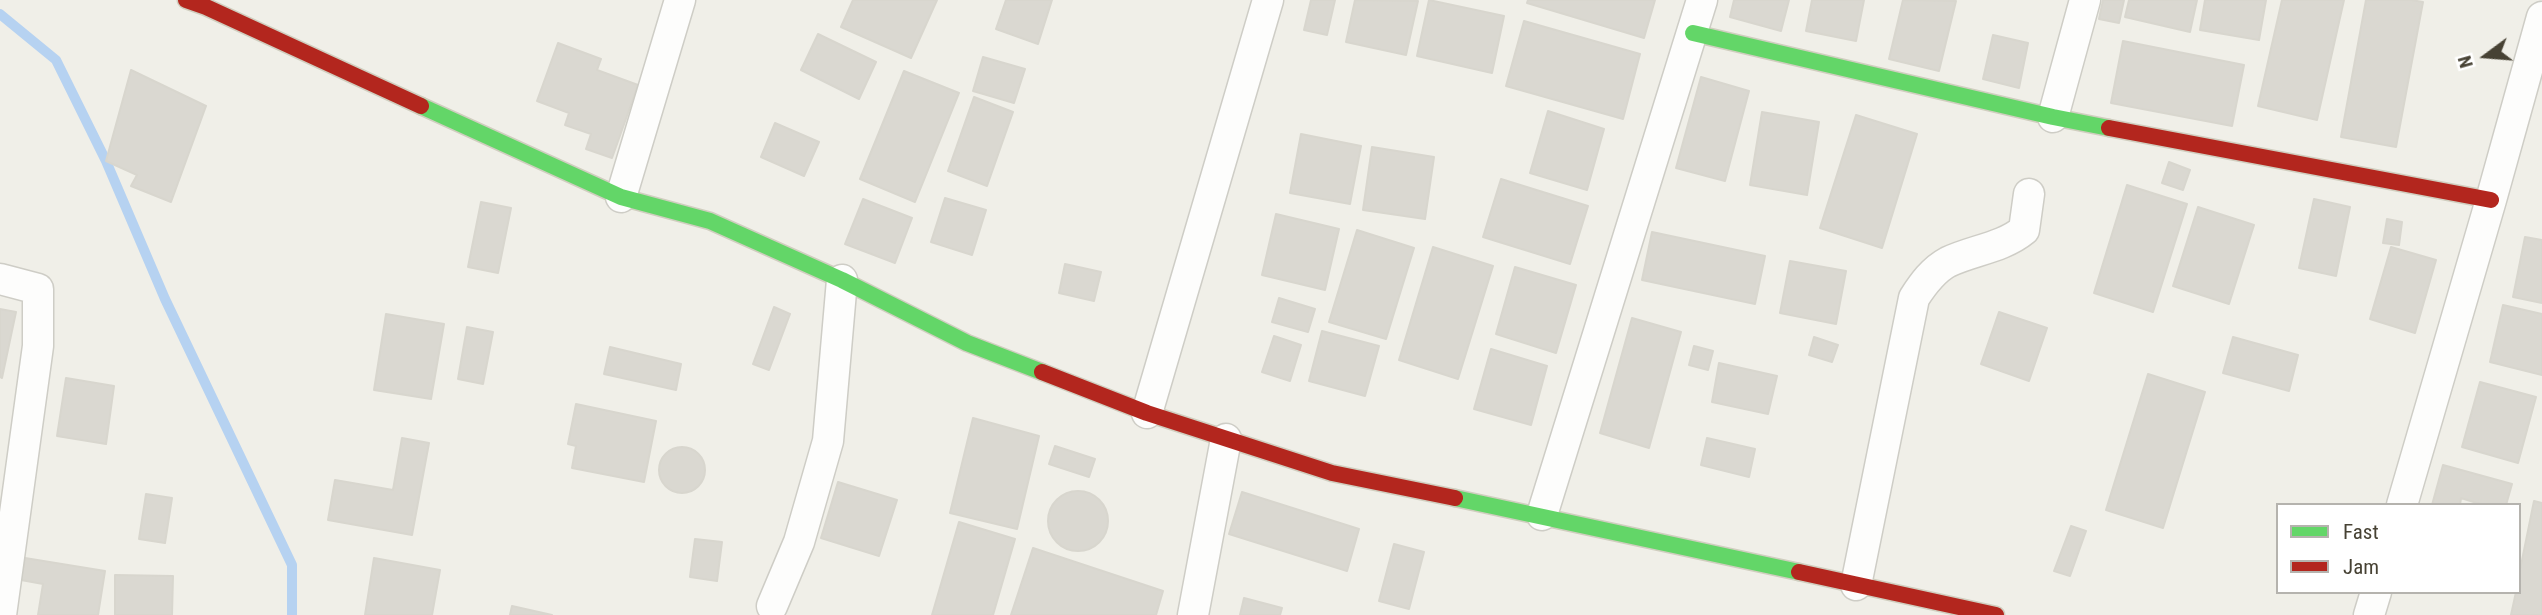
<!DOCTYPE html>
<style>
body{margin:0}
#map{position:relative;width:2542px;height:615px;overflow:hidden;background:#f0efe8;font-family:"Roboto Condensed",sans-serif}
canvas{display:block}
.legend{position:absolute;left:2276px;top:503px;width:245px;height:91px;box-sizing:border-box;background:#fff;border:2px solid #b5b3ae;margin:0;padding:9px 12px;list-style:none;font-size:21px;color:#474234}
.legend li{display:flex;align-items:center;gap:14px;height:35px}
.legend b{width:35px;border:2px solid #b5b3ae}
.north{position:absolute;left:2451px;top:21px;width:70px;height:70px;-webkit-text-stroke:5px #fff;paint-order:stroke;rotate:254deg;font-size:19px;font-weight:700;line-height:28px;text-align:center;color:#474234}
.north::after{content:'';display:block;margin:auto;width:24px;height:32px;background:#474234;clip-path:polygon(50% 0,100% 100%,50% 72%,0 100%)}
</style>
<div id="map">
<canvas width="2542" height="615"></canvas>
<ul class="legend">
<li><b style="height:9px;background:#63d668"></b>Fast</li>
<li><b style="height:9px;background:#b3261e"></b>Jam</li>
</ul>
<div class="north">N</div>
</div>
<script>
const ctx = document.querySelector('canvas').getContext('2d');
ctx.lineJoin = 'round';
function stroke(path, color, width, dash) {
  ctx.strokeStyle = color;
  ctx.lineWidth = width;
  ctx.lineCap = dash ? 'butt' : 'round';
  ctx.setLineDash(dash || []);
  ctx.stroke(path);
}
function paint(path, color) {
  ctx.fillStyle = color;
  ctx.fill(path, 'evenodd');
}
stroke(new Path2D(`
 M 0,14 L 56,60 L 106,161 L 165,299 L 292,565 L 292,615`), '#b6d2f1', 10);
const building = new Path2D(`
 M 853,0 L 937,0 L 911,58 L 841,27 Z
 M 1006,0 L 1052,0 L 1038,44 L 996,29 Z
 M 1311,0 L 1335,0 L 1327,35 L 1304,30 Z
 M 1355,0 L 1418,1 L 1406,55 L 1346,42 Z
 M 1429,0 L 1504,16 L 1492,73 L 1417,56 Z
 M 1528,0 L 1655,0 L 1644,38 L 1527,3 Z
 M 1734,0 L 1789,0 L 1781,31 L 1730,17 Z
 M 1812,0 L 1864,0 L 1856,41 L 1806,31 Z
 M 1903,0 L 1956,1 L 1939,71 L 1889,59 Z
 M 2103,0 L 2124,0 L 2119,23 L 2099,19 Z
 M 2129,0 L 2197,0 L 2190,32 L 2125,17 Z
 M 2205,0 L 2266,0 L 2259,40 L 2200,30 Z
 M 2282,0 L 2344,0 L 2317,120 L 2258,106 Z
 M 2366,0 L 2411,0 L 2423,2 L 2396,147 L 2341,137 Z
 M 1524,21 L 1640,54 L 1623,119 L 1506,86 Z
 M 818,34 L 876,62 L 859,99 L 801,70 Z
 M 1993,35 L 2028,43 L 2019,88 L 1983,79 Z
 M 2123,41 L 2244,65 L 2232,126 L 2111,103 Z
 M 558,43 L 601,59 L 597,70 L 638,85 L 612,158 L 586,149 L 591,134 L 565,125 L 569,113 L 537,101 Z
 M 983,57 L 1025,69 L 1014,103 L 973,91 Z
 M 131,70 L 206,106 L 171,202 L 131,186 L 137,175 L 106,161 Z
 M 904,71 L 959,93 L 915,202 L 860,179 Z
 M 1701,77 L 1749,91 L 1725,181 L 1676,168 Z
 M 974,97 L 1013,112 L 987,186 L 948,171 Z
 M 1548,111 L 1604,129 L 1587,190 L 1530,173 Z
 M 1762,112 L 1819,122 L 1807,195 L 1750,185 Z
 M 1856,115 L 1917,134 L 1882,248 L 1820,228 Z
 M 775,123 L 819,142 L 804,176 L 761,157 Z
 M 1301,134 L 1361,146 L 1350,204 L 1290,193 Z
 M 1372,147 L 1434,157 L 1425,219 L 1363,210 Z
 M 2169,162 L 2190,170 L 2183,190 L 2162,183 Z
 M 1501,179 L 1588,206 L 1570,264 L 1483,237 Z
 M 2127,185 L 2187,204 L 2153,312 L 2094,293 Z
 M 945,198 L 986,210 L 972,255 L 931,242 Z
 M 863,199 L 912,218 L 895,263 L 845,244 Z
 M 2314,199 L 2350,207 L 2336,276 L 2299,268 Z
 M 481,202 L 511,208 L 498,273 L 468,267 Z
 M 2198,207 L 2254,225 L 2229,304 L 2173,286 Z
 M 1276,214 L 1339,229 L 1325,290 L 1262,275 Z
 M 2387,219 L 2402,222 L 2399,245 L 2383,243 Z
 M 1357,230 L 1414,248 L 1386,339 L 1329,322 Z
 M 1652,232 L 1765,256 L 1755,304 L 1642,280 Z
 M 2525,237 L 2542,240 L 2542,303 L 2513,297 Z
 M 1433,247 L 1493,266 L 1458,379 L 1399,360 Z
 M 2391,247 L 2436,260 L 2415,333 L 2370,319 Z
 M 1790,261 L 1846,271 L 1836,324 L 1780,313 Z
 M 1065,264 L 1101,272 L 1094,301 L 1059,293 Z
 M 1515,267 L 1576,285 L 1556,353 L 1496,334 Z
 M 1279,298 L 1315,309 L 1308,332 L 1272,322 Z
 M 2503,305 L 2542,314 L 2542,375 L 2490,362 Z
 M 774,307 L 790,314 L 769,370 L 753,364 Z
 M 0,309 L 16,312 L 2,378 L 0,377 Z
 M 1999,312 L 2047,328 L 2029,381 L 1981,364 Z
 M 386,314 L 444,324 L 431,399 L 374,390 Z
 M 1632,318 L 1681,332 L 1649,448 L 1600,433 Z
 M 467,327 L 493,332 L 483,384 L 458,379 Z
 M 1322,331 L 1379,346 L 1365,396 L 1309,381 Z
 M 1274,336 L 1301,345 L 1290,381 L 1262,372 Z
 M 1814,337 L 1838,345 L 1832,362 L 1809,355 Z
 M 2233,337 L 2298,355 L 2289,391 L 2223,373 Z
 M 1694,346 L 1713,351 L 1708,370 L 1689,365 Z
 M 610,347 L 681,364 L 676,390 L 604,374 Z
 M 1491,349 L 1547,366 L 1531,425 L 1474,409 Z
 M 1719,363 L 1777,376 L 1768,414 L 1712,402 Z
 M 2148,374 L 2205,392 L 2163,528 L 2106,510 Z
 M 66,378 L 114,386 L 106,444 L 57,436 Z
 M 2480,382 L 2536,397 L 2518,463 L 2462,447 Z
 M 576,404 L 656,421 L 644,482 L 572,468 L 576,446 L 568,444 Z
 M 973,418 L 1039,436 L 1017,529 L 950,513 Z
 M 402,438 L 429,443 L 412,535 L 328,520 L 335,480 L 393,490 Z
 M 1707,438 L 1755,449 L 1749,477 L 1701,465 Z
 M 1055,446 L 1095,459 L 1089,477 L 1049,464 Z
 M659 470a23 23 0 1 1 46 0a23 23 0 1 1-46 0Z
 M 2443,465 L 2512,484 L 2506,505 L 2483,505 L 2461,498 L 2460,505 L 2432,505 Z
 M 838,482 L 897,500 L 879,556 L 821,538 Z
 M1048 521a30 30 0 1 1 60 0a30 30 0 1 1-60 0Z
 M 1242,492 L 1359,529 L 1347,571 L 1229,534 Z
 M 146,494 L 172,498 L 165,543 L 139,539 Z
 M 2534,501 L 2542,503 L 2542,615 L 2511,615 L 2516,592 L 2519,592 L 2519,575 Z
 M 959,522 L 1015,539 L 993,615 L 932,615 Z
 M 2071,526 L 2086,531 L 2070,576 L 2054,571 Z
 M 695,539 L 722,542 L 717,581 L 690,577 Z
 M 1394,544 L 1424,552 L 1409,609 L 1379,601 Z
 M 1033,548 L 1163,591 L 1156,615 L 1011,615 Z
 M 25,558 L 105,571 L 98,615 L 38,615 L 43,584 L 21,580 Z
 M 374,558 L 440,570 L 432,615 L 365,615 Z
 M 115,575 L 173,576 L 172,615 L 115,615 Z
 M 1244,598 L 1282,608 L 1280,615 L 1240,615 Z
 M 512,606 L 552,615 L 510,615 Z`);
paint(building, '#dad8d1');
stroke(building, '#d8d6ce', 2);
const street = new Path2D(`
 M 2053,117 L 2085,0
 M 621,197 L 680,0
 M 0,279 L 38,289 L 38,346 L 1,615
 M 1147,413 L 1268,0
 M 2402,505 L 2491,200 L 2542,17
 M 1542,515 L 1702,0
 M 1856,585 L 1914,298 C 1923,284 1933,270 1948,262 C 1973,250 2002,248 2024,230 L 2029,194
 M 772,606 L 799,542 L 828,441 L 842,280
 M 1193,615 L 1226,439
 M 2369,615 L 2376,592`);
const fast = new Path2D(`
 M 1693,33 L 2053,117 L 2109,128
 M 421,106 L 621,197 L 710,221 L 842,280 L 967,343 L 1042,372
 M 1455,498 L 1799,572`);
const jam = new Path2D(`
 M 186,0 L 206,7 L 421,106
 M 2109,128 L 2491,200
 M 1042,372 L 1147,413 L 1332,473 L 1455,498
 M 1799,572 L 1996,615`);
stroke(street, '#cecdc6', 33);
stroke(fast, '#d0cebf', 19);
stroke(jam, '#d0cebf', 19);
stroke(street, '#fdfdfc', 30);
stroke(fast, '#63d668', 16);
stroke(jam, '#b3261e', 16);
</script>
